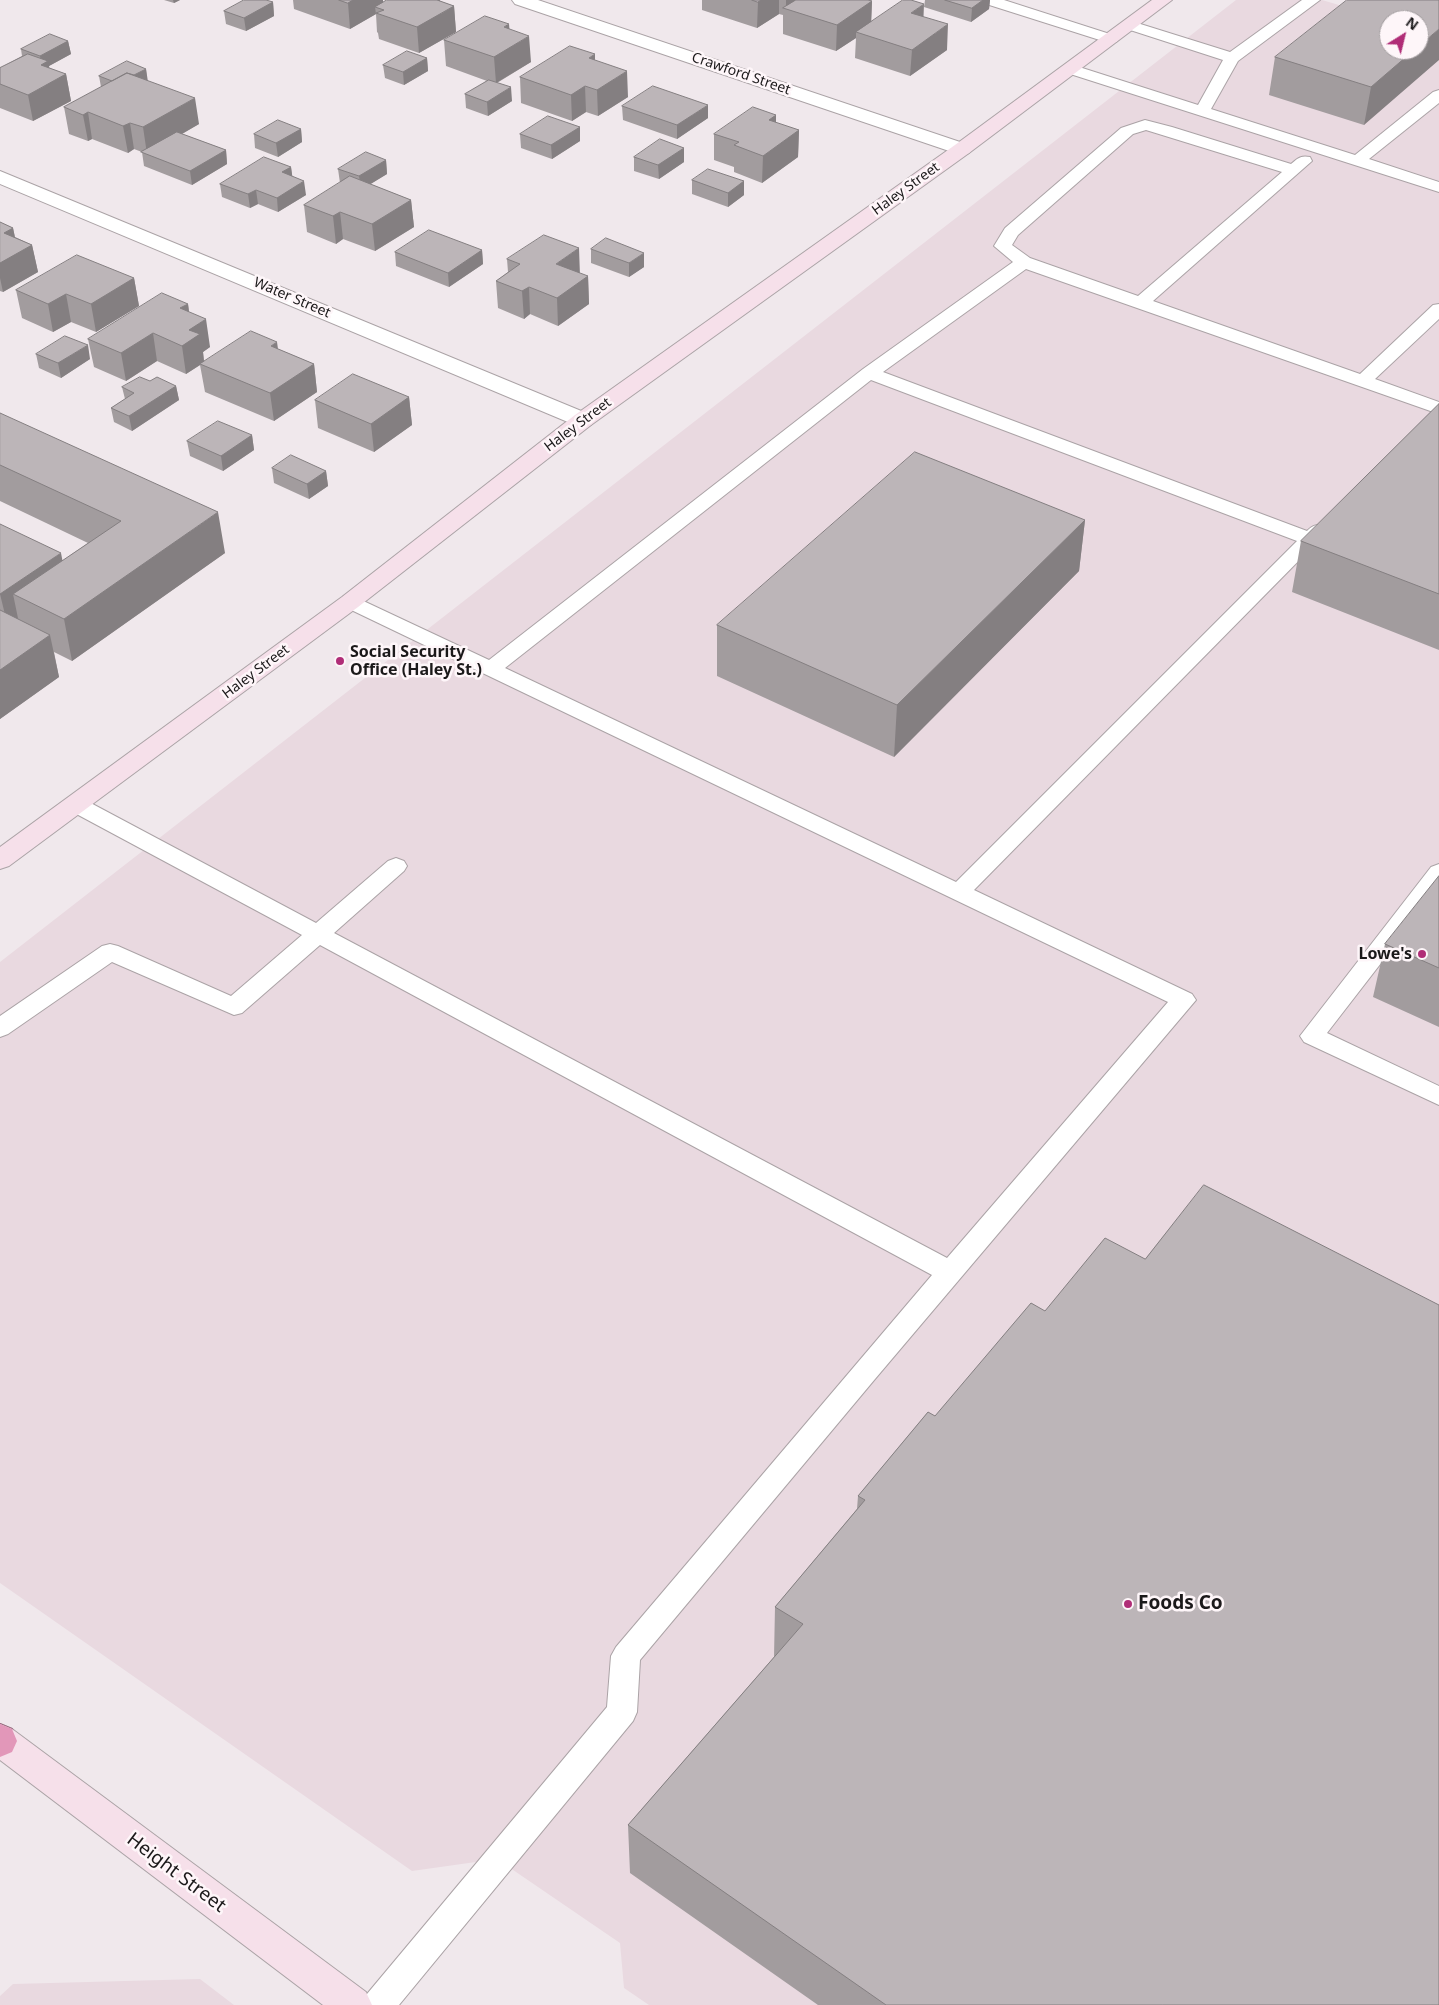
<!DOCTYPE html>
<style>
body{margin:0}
#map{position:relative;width:1439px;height:2005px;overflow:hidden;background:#f0e8ec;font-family:"Noto Sans",sans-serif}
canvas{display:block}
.north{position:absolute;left:1379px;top:10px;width:50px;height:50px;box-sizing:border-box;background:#fef6f9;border:1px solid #a39ea0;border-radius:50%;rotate:36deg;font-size:14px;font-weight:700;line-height:20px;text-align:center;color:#1b191a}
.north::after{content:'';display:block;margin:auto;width:18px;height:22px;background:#b02d77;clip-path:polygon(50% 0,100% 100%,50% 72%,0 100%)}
</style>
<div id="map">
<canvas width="1439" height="2005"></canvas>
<div class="north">N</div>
</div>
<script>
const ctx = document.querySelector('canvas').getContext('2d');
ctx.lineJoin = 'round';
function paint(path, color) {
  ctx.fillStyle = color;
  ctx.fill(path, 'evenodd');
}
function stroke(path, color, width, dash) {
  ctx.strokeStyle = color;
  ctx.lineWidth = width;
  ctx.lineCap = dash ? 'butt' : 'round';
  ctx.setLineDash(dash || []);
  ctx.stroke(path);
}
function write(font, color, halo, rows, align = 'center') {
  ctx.font = font + ' "Noto Sans",sans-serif';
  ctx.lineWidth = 5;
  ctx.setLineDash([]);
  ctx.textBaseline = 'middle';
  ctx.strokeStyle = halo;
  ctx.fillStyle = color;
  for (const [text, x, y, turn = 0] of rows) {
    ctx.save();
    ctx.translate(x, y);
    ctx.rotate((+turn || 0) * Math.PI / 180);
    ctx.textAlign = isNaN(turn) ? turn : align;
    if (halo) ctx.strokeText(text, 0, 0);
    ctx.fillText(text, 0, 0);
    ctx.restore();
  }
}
paint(new Path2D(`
 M 1236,0 L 1322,0 L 1390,20 L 1389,50 L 1419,50 L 1439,35 L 1439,2005 L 649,2005 L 624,1988 L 620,1943 L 497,1859 L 412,1871 L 0,1583 L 0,962 Z
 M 200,1979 L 234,2005 L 0,2005 L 0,1996 L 13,1984 Z`), '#e9d9e0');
const lane = new Path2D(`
 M 980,0 L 1004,0 L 1116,36 L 1119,39 L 1116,42 L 1106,42 L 983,3 Z
 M 1302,0 L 1320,0 L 1238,61 L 1211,109 L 1355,155 L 1433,92 L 1439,90 L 1439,103 L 1369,159 L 1439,182 L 1439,192 L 1064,72 L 1062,69 L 1064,66 L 1076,66 L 1198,105 L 1223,60 L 1124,28 L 1121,25 L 1124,22 L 1134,22 L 1230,52 Z
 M 1145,120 L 1172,127 L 1291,164 C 1298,158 1301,155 1310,157 L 1312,161 L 1153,301 L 1360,374 L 1433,305 L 1439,304 L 1439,319 L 1375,379 L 1439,402 L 1439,414 L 1026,269 L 883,372 L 1307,531 C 1313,525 1317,524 1326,526 L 1329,530 L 974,890 L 1192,994 L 1196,1000 L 875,1379 L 640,1660 L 637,1712 L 633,1721 L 399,2005 L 362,2005 L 367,1994 L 607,1707 L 611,1656 L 616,1647 L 932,1275 L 320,945 L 242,1013 L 234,1015 L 112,962 L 8,1034 L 0,1037 L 0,1016 L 102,946 L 110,944 L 118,946 L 231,996 L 302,935 L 69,810 L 66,805 L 69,800 L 77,798 L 85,800 L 316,923 L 388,861 L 396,858 L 404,861 L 407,866 L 404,871 L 334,933 L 947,1258 L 1168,1002 L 343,606 L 340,602 L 343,598 L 350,596 L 357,598 L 489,660 L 863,369 L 1013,262 L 994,246 L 1005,228 L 1121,128 ZM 1146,130 L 1282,172 L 1138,296 L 1030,258 L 1012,245 L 1018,235 L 1133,134 ZM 871,380 L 1297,541 L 956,882 L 505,668 Z
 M 1439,864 L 1439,888 L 1327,1033 L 1439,1086 L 1439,1105 L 1304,1042 L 1300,1036 L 1431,867 Z`);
const street = new Path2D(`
 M 512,0 L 538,0 L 969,145 L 972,149 L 969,153 L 962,155 L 955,153 L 515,4 Z
 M 0,171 L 591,415 L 594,420 L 591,425 L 583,427 L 575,425 L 0,184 Z`);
const secondary = new Path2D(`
 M 1152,0 L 1172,0 L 969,153 L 591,425 L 358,607 L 9,866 L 0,869 L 0,847 L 342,597 L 575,415 L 955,145 Z
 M 0,1724 L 12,1729 L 366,1992 L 372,2005 L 323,2005 L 0,1760 Z`);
const highway = new Path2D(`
 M 0,1724 L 12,1729 L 17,1741 L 12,1752 L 0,1757 Z`);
stroke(lane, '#aba3a6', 2);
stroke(street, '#aba3a6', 2);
stroke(secondary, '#aba3a6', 2);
stroke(highway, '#9c6b81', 2);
paint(lane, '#fff');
paint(street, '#fff');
paint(secondary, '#f6e0ea');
paint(highway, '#e297b9');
paint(new Path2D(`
 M 164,0 L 180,0 L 174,3 Z
 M 293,0 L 383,0 L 383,2 L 440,1 L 454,6 L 456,32 L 419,53 L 379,39 L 378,33 L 377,32 L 376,14 L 350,29 L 294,9 Z
 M 702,0 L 868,0 L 872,1 L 871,21 L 923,17 L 947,50 L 910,76 L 855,58 L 856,38 L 836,51 L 783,34 L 783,15 L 779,14 L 757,28 L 702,10 Z
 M 925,0 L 990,0 L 989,9 L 971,22 L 924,7 Z
 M 1439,0 L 1364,125 L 1269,95 L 1275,57 Z
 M 273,2 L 274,16 L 246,31 L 226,24 L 224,11 Z
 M 510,29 L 531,62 L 497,83 L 512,101 L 488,116 L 466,108 L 465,94 L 487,81 L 446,66 L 444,40 Z
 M 68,41 L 71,54 L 49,66 L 49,68 L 66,74 L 71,101 L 33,121 L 0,108 L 0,68 L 22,56 L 21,49 Z
 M 427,58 L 428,71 L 404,85 L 385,78 L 383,65 Z
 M 595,60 L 628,97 L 598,116 L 586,112 L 572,121 L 521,103 L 520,77 Z
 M 146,69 L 147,80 L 199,124 L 182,134 L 226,150 L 227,164 L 192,185 L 144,166 L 142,152 L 134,149 L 128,153 L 92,139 L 88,141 L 69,134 L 64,107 L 101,87 L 99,76 Z
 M 622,106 L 708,118 L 677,139 L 623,120 Z
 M 776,115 L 776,123 L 799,130 L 798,157 L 762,183 L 734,172 L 734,167 L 714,160 L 714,134 Z
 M 580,127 L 580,141 L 552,159 L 521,148 L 520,134 Z
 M 301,129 L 302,142 L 278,157 L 255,148 L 254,134 Z
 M 684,148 L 684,162 L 659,179 L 634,171 L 634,157 Z
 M 386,160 L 387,174 L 370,184 L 411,200 L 414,227 L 375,251 L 343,239 L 336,244 L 307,232 L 304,205 L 340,183 L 338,169 Z
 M 291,167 L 292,176 L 306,195 L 278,212 L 258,204 L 250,208 L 222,197 L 220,184 Z
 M 692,180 L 744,181 L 744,195 L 728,207 L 692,194 Z
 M 0,222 L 13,228 L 15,237 L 32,245 L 38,272 L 3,292 L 0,291 Z
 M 591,249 L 644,267 L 629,277 L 591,263 Z
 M 482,250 L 483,264 L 449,287 L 396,266 L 395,252 Z
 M 507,259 L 580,274 L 588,276 L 589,304 L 558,326 L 530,314 L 524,319 L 498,308 L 496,281 L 508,272 Z
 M 134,278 L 139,306 L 96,332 L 71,322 L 53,332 L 22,318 L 16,290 Z
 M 188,304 L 189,312 L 210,347 L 203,352 L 204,361 L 278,349 L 314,364 L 317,392 L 274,421 L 205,392 L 200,365 L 186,374 L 157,361 L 126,381 L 94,367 L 88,339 Z
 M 36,354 L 90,359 L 61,378 L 39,368 Z
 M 150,381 L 176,386 L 179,400 L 132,431 L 114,422 L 111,408 L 125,399 L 122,387 Z
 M 409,397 L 412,425 L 374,452 L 318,428 L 315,400 Z
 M 1439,404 L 1439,650 L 1292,592 L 1301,541 Z
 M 0,413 L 225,553 L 72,661 L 54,652 L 59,677 L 0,719 L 0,524 L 62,561 L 88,543 L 0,501 Z
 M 252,435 L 254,450 L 223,471 L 190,456 L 187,441 Z
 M 272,468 L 326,471 L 328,486 L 309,499 L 274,483 Z
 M 1085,520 L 1079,571 L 894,757 L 717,676 L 717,625 Z
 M 1439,876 L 1439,1027 L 1373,997 L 1385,944 Z
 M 928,1412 L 1439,2005 L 818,2005 L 630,1873 L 628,1825 L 774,1657 L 775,1607 L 857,1509 L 858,1496 Z`), '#a29c9e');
paint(new Path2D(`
 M 173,0 L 180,0 L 174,3 Z
 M 353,0 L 383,0 L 383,10 L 375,7 L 376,14 L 350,29 L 348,3 Z
 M 435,0 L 440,0 L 441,14 L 454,6 L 456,32 L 419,53 L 417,27 Z
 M 761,0 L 779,0 L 779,14 L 757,28 L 758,2 Z
 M 786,0 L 810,0 L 786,9 Z
 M 983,0 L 990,0 L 989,9 L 971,22 L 972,8 Z
 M 872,1 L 871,27 L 856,32 L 856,38 L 836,51 L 837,25 Z
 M 273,2 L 274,16 L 246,31 L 244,18 Z
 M 924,4 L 923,30 L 911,13 Z
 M 509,24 L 511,47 L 529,36 L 531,62 L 496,83 L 494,57 L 504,27 Z
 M 948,24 L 947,50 L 910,76 L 912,50 Z
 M 1439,29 L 1439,60 L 1364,125 L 1371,87 L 1414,50 L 1419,50 L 1419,46 Z
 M 68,41 L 71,54 L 49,66 L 52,82 L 66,74 L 71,101 L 33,121 L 28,95 L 45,86 L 40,56 Z
 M 595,54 L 595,80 L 589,58 Z
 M 427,58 L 428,71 L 404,85 L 403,72 Z
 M 146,69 L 148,82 L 118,84 Z
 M 627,71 L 628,97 L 598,116 L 597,90 Z
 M 585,86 L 586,112 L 572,121 L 571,95 Z
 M 511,87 L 512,101 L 488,116 L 487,102 Z
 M 195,98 L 199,124 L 147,154 L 143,127 Z
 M 708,105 L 708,118 L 677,139 L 677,125 Z
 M 88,112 L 92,139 L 88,141 L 83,115 Z
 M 776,115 L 776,142 L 769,120 Z
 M 130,123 L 134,149 L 128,153 L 123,126 Z
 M 580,127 L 580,141 L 552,159 L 551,145 Z
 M 301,129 L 302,142 L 278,157 L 276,143 Z
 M 799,130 L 798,157 L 762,183 L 763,156 Z
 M 684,148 L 684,162 L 659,179 L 658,165 Z
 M 226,150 L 227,164 L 192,185 L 190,171 Z
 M 386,160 L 387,174 L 361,190 L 359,176 Z
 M 291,167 L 293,181 L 282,172 Z
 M 304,181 L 306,195 L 278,212 L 277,198 Z
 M 744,181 L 744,195 L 728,207 L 728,193 Z
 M 256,190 L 258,204 L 250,208 L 248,194 Z
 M 411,200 L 414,227 L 375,251 L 372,224 Z
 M 340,212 L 343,239 L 336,244 L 333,216 Z
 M 13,228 L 18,253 L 32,245 L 38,272 L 3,292 L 0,278 L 0,263 L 4,233 Z
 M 579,248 L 580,276 L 556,264 Z
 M 482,250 L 483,264 L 449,287 L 448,273 Z
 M 644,253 L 644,267 L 629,277 L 629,263 Z
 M 588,276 L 589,304 L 558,326 L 557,298 Z
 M 134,278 L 139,306 L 96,332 L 91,304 Z
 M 529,287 L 530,314 L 524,319 L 522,291 Z
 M 66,294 L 71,322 L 53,332 L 48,304 Z
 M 188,304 L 191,328 L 206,319 L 210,347 L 203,352 L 204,362 L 200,364 L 200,365 L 186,374 L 182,346 L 180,308 Z
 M 153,333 L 157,361 L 126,381 L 121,353 Z
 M 277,342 L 281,370 L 271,346 Z
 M 88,345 L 90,359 L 61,378 L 58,363 Z
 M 314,364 L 317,392 L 274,421 L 270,393 Z
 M 176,386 L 179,400 L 132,431 L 129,416 Z
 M 409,397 L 412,425 L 374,452 L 371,424 Z
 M 252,435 L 254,450 L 223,471 L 221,456 Z
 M 326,471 L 328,486 L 309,499 L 307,484 Z
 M 218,512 L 225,553 L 72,661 L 64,619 Z
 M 1085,520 L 1079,571 L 894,757 L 897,705 Z
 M 61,553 L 69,594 L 13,594 L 20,628 L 10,635 L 0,594 Z
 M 50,635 L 59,677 L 0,719 L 0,670 Z`), '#847f81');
const building = new Path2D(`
 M 244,0 L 266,0 L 273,2 L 244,18 L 224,11 Z
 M 339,0 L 353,0 L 348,3 Z
 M 387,0 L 437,0 L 454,6 L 417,27 L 376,13 L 384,10 L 375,7 Z
 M 752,0 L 761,0 L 758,2 Z
 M 796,0 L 868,0 L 872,1 L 837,25 L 783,8 Z
 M 903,0 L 911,0 L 924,4 L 911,13 L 948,24 L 912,50 L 856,32 Z
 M 945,0 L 983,0 L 972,8 Z
 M 1347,0 L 1439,0 L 1439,29 L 1419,46 L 1419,20 L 1389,20 L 1389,50 L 1414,50 L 1371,87 L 1275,57 Z
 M 485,16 L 509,24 L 504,27 L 529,36 L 494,57 L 444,40 Z
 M 50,34 L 68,41 L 40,56 L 21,49 Z
 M 570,46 L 595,54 L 589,58 L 627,71 L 597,90 L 585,86 L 571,95 L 520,77 Z
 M 407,51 L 427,58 L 403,72 L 383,65 Z
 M 28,54 L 48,61 L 41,65 L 66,74 L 28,95 L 0,84 L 0,68 Z
 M 127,61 L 146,69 L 134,75 L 127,73 L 112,81 L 99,76 Z
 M 127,73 L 195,98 L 143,127 L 130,123 L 123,126 L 88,112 L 83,115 L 64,107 Z
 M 489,80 L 511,87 L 487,102 L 465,94 Z
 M 653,86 L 708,105 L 677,125 L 622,106 Z
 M 753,107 L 776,115 L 769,120 L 799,130 L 763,156 L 734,145 L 739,142 L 714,134 Z
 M 548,116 L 580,127 L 551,145 L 520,134 Z
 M 278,120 L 301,129 L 276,143 L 254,134 Z
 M 177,132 L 226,150 L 190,171 L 141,152 Z
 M 660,139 L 684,148 L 658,165 L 634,157 Z
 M 366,152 L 386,160 L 359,176 L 338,169 Z
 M 264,157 L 291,167 L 282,172 L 304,181 L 277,198 L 256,190 L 248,194 L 220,184 Z
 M 708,169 L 744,181 L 728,193 L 692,180 Z
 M 350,176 L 411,200 L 372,224 L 340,212 L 333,216 L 304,205 Z
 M 0,222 L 13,228 L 4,233 L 32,245 L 0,263 Z
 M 429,230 L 482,250 L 448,273 L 395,252 Z
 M 544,235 L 579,248 L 556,264 L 588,276 L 557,298 L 529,287 L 522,291 L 496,281 L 520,264 L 507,259 Z
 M 606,238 L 644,253 L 629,263 L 591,249 Z
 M 77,255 L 134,278 L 91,304 L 66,294 L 48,304 L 16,290 Z
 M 162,293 L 188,304 L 180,308 L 206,319 L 189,330 L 200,334 L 182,346 L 153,333 L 121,353 L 88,339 Z
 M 251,331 L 277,342 L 271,346 L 314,364 L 270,393 L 200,364 Z
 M 65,336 L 88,345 L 58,363 L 36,354 Z
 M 353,374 L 409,397 L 371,424 L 315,400 Z
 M 140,377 L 150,381 L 157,377 L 176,386 L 129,416 L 111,408 L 134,393 L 122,387 Z
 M 1439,404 L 1439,594 L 1301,541 Z
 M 0,413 L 218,512 L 64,619 L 13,594 L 121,521 L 0,465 Z
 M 218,421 L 252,435 L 221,456 L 187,441 Z
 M 915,452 L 1085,520 L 897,705 L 717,625 Z
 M 291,455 L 326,471 L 307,484 L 272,468 Z
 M 0,524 L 61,553 L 0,594 Z
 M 0,610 L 50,635 L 0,670 Z
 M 1439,876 L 1439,968 L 1385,944 Z
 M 1204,1185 L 1439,1305 L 1439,2005 L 886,2005 L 628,1825 L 803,1624 L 775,1607 L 865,1500 L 858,1496 L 928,1412 L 935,1416 L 1031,1303 L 1045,1311 L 1105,1238 L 1145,1259 Z`);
paint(building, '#bcb5b8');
stroke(building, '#847f81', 1);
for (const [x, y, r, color] of [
 [340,661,5,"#b02d77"],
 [1422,954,5,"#b02d77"],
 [1128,1604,5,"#b02d77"]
]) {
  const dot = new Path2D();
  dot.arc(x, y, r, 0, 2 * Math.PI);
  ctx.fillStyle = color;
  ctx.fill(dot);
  stroke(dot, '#fef6f9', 2);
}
write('14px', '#1b191a', '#fef6f9', [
 ["Crawford Street",741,74,19],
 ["Haley Street",906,189,-36],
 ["Water Street",292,298,23],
 ["Haley Street",578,425,-37],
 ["Haley Street",256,672,-37]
]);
write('bold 16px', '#1b191a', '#fef6f9', [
 ["Social Security",350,652],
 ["Office (Haley St.)",350,670],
 ["Lowe's",1412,954,"right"]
], 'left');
write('bold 19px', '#1b191a', '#fef6f9', [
 ["Foods Co",1138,1604]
], 'left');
write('19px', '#1b191a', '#fef6f9', [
 ["Height Street",176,1873,37]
]);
</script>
